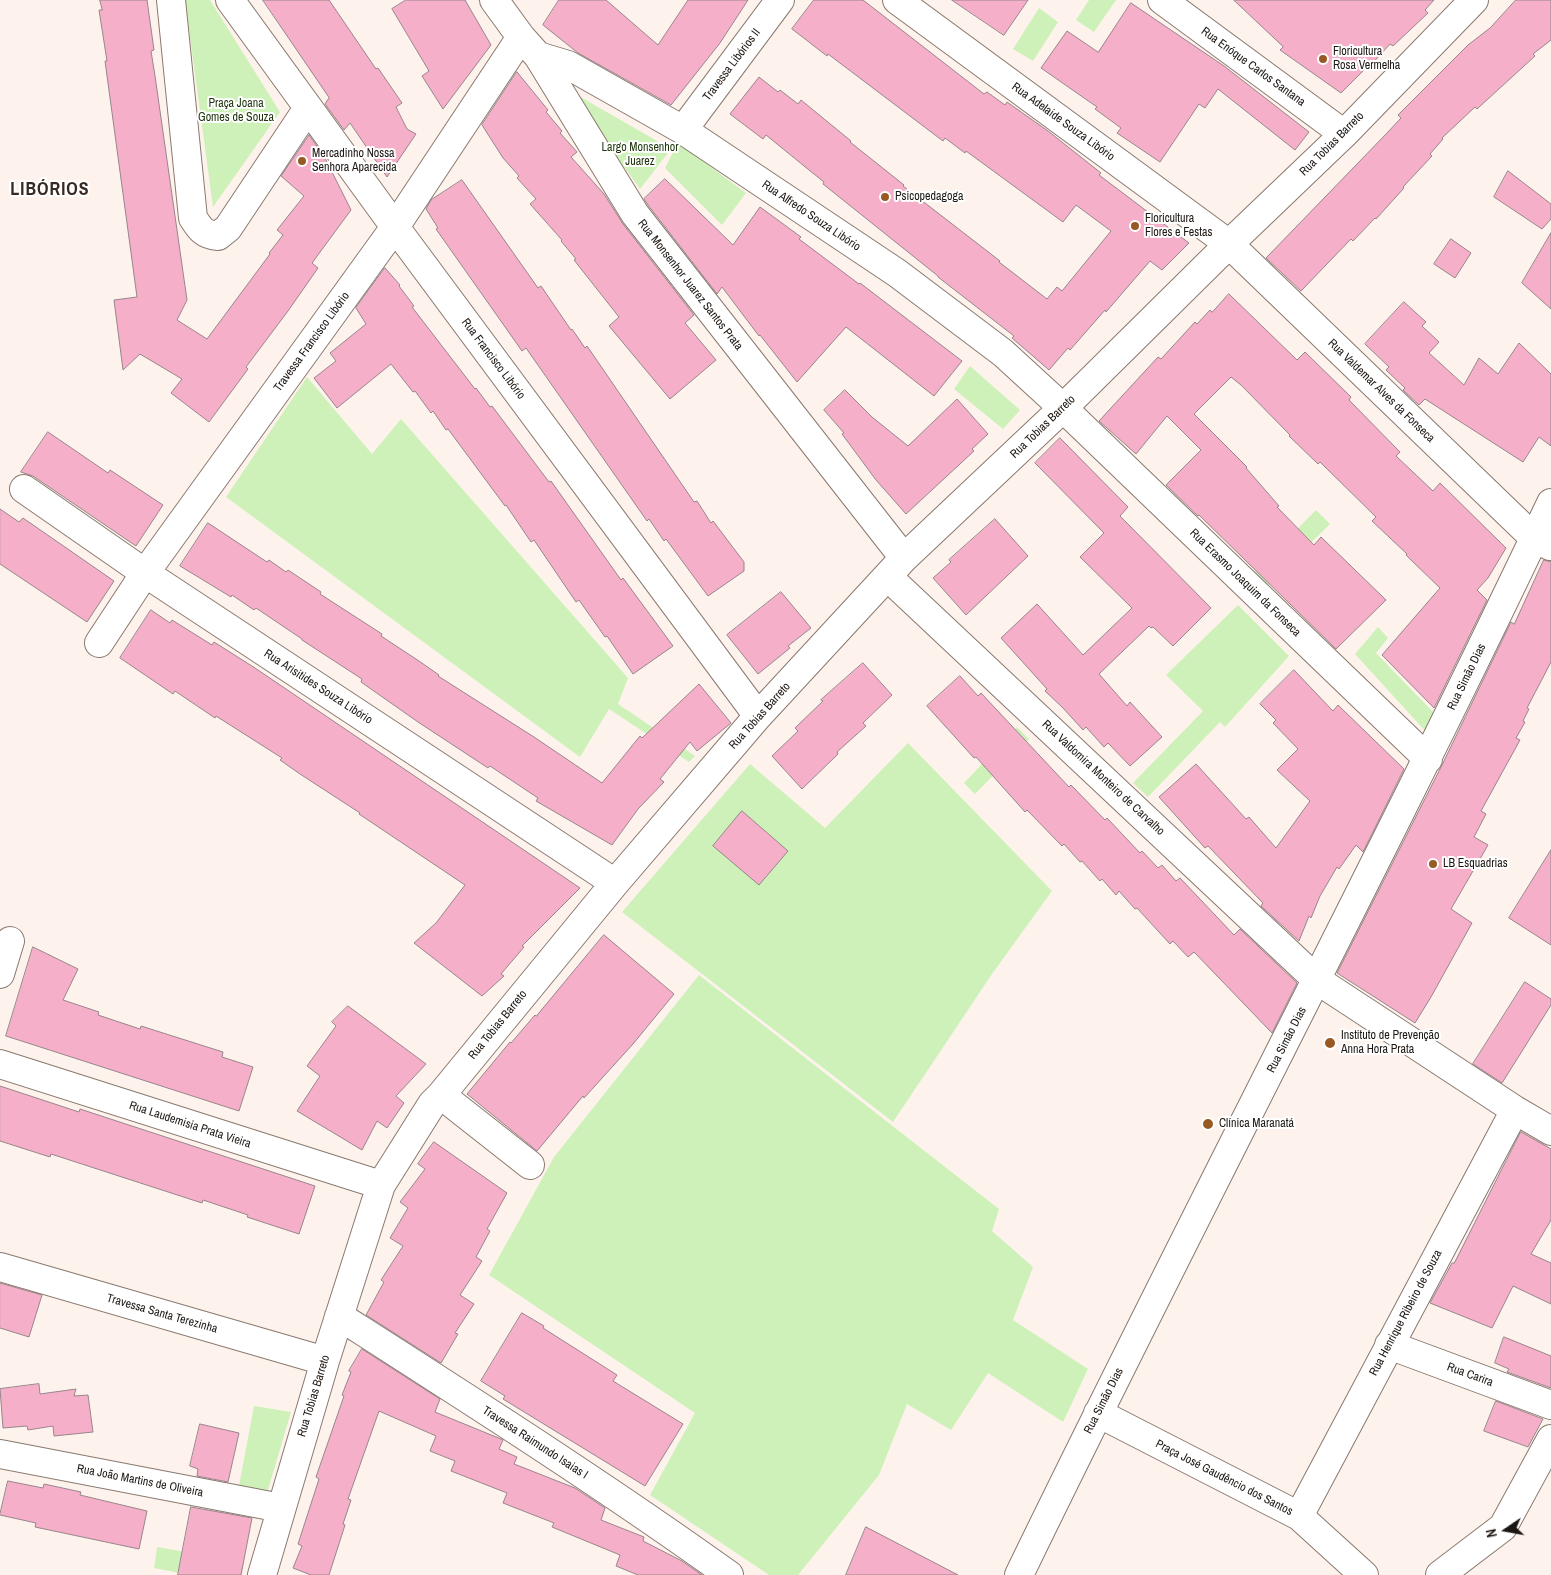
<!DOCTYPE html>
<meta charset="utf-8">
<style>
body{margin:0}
#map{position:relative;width:1551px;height:1575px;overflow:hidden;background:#fef3ec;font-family:"Archivo Narrow",sans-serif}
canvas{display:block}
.north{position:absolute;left:1481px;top:1505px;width:50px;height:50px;-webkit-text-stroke:4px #fff;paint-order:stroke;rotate:258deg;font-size:14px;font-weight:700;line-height:20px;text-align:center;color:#1d1713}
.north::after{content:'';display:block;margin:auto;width:18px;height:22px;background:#1d1713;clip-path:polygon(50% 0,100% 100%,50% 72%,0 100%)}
</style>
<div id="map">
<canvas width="1551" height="1575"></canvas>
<div class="north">N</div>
</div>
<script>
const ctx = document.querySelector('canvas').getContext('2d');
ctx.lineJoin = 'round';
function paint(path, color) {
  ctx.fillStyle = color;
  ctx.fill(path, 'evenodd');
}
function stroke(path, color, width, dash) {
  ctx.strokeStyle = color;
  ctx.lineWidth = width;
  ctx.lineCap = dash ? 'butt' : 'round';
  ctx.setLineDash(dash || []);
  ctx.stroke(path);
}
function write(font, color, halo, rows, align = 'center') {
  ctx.font = font + ' "Archivo Narrow",sans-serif';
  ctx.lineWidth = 4;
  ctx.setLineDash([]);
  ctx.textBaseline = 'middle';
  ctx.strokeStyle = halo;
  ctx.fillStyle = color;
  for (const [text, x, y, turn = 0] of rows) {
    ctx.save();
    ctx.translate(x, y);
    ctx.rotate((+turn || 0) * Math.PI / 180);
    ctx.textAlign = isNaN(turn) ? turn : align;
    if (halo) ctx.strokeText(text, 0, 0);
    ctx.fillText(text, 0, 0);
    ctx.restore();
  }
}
paint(new Path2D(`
 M 185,0 L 210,0 L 280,112 L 213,207 Z
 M 1089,0 L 1116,0 L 1094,32 L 1076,20 Z
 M 1039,8 L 1058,22 L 1033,61 L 1013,49 Z
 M 570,91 L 671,149 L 640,189 Z
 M 678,143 L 746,193 L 722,225 L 665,168 Z
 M 970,366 L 1020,410 L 1003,429 L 954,389 Z
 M 307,377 L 372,454 L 401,419 L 628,678 L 618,704 L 695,756 L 689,762 L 609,709 L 580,757 L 226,497 Z
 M 1316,510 L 1330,524 L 1264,589 L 1252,575 Z
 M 1238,605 L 1289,656 L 1225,727 L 1220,722 L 1148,797 L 1133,783 L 1203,711 L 1166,675 Z
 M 1378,627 L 1388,638 L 1376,653 L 1434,713 L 1427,733 L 1355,654 Z
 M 1017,727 L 1029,739 L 975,794 L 964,783 Z
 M 908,743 L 1052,891 L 992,974 L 893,1122 L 622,912 L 750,764 L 825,828 Z
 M 699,975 L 999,1209 L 992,1231 L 1033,1267 L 1013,1320 L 1088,1369 L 1063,1422 L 988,1373 L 951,1430 L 907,1404 L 879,1475 L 798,1575 L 769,1575 L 650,1495 L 695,1413 L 489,1275 L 554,1157 Z
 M 254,1406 L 291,1412 L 267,1493 L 239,1486 Z
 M 157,1547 L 244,1562 L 241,1575 L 190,1575 L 154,1568 Z`), '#cdf1b8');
const building = new Path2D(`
 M 100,0 L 147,0 L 154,50 L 151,51 L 155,76 L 187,300 L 177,320 L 207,339 L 270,254 L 269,253 L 283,235 L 277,230 L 304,196 L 281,176 L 309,135 L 324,156 L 351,210 L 312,263 L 318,268 L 288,311 L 246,367 L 248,369 L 209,422 L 171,393 L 182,379 L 140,354 L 123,370 L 114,300 L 137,297 L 105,61 L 107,61 L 99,10 L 102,10 Z
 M 263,0 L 329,0 L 376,69 L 378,68 L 402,103 L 396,107 L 407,129 L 416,134 L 387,177 L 350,123 L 344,130 L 325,104 L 329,98 Z
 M 406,0 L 465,0 L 491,45 L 443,109 L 422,76 L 429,71 L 392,9 Z
 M 559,0 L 606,0 L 658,45 L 688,0 L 748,0 L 720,43 L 671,105 L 578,53 L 543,25 Z
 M 814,0 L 863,0 L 984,94 L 987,92 L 1005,105 L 1007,102 L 1048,131 L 1101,173 L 1099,175 L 1189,243 L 1162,270 L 1150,261 L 1106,312 L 1105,310 L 1070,350 L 1068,348 L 1049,370 L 1012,338 L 1014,336 L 938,277 L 938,276 L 823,184 L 824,182 L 809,170 L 766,135 L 763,139 L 730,114 L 759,77 L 778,92 L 780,90 L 798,104 L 801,100 L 851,141 L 850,142 L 904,185 L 903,186 L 1000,261 L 999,262 L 1047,299 L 1057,287 L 1062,291 L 1111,231 L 1076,205 L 1063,222 L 966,151 L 965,153 L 945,138 L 943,141 L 828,54 L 827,56 L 792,29 Z
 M 952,0 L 1028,0 L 1004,35 Z
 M 1234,0 L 1434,0 L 1425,10 L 1428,13 L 1393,46 L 1390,44 L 1371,65 L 1370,64 L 1341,93 L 1280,50 L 1283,47 Z
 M 1516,0 L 1551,0 L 1551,40 L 1533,54 L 1535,56 L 1477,109 L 1475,107 L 1442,138 L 1443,139 L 1430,154 L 1432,156 L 1403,187 L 1404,188 L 1376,219 L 1375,218 L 1353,241 L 1351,239 L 1301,291 L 1266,258 L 1387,133 L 1401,118 L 1398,115 L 1468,45 L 1490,28 Z
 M 1131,3 L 1224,66 L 1309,132 L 1295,150 L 1218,89 L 1205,108 L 1199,104 L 1160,162 L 1117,133 L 1121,128 L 1095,109 L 1097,107 L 1041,68 L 1067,31 L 1098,52 Z
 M 517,72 L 548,110 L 546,112 L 562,131 L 560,133 L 577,152 L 571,157 L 604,194 L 623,224 L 694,315 L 685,323 L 716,360 L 670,399 L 609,326 L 619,317 L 574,260 L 576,259 L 561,241 L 562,240 L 530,204 L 536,199 L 517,178 L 519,176 L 503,158 L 482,125 Z
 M 1508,171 L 1551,204 L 1551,219 L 1542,229 L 1494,197 Z
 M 665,179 L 733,245 L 760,207 L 801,237 L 799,239 L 859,284 L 860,283 L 962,361 L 934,396 L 846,327 L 797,382 L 760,335 L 759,336 L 722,287 L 717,294 L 648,205 L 644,199 Z
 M 462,180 L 538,288 L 541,286 L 571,330 L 572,329 L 585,348 L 587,346 L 694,502 L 697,501 L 711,523 L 713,521 L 744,562 L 744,571 L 708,596 L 666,539 L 664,541 L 649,519 L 647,521 L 526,348 L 522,351 L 436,229 L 438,228 L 426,209 L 431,200 Z
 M 1551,233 L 1551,309 L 1522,283 Z
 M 1451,239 L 1471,253 L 1455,278 L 1434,264 Z
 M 385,268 L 400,285 L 399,286 L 414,306 L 412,307 L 475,389 L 476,388 L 490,407 L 492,406 L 549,482 L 551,481 L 621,580 L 623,578 L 673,646 L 633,674 L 607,636 L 605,637 L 579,600 L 576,602 L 534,540 L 531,542 L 506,505 L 505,506 L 448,429 L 446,430 L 433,411 L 431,413 L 415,391 L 413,392 L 391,364 L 337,408 L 314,378 L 336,361 L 330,353 L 366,324 L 356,308 Z
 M 1229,294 L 1297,360 L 1305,352 L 1351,397 L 1349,400 L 1400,452 L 1396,456 L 1433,491 L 1440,483 L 1506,548 L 1488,578 L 1477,590 L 1487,600 L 1434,708 L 1382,655 L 1440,588 L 1410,559 L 1406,555 L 1407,554 L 1372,521 L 1376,517 L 1320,462 L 1318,464 L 1289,436 L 1290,435 L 1241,385 L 1231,377 L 1194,414 L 1247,467 L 1246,468 L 1279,506 L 1277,507 L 1314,545 L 1321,537 L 1386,600 L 1336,649 L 1199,515 L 1198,516 L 1166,485 L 1201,450 L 1167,416 L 1136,454 L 1099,421 L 1158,357 L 1161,359 L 1195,322 L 1197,324 L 1210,310 L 1212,312 Z
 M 1404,302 L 1426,322 L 1422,326 L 1439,342 L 1429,353 L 1464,385 L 1479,358 L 1498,374 L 1519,343 L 1551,374 L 1551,446 L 1539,437 L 1523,462 L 1425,399 L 1419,405 L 1403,390 L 1405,388 L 1386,370 L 1389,367 L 1365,344 Z
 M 845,390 L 872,417 L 908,446 L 957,399 L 988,434 L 972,449 L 974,451 L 906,514 L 876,480 L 842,434 L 844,433 L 824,410 Z
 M 48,432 L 108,473 L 110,470 L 163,505 L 136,546 L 33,476 L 21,472 Z
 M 1060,438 L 1128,507 L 1120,516 L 1211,608 L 1173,646 L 1153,627 L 1151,628 L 1149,626 L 1099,674 L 1127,706 L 1130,702 L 1162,737 L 1130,766 L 1108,743 L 1104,747 L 1086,727 L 1083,730 L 1063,708 L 1045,691 L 1047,689 L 1001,638 L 1037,604 L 1083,655 L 1132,608 L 1080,557 L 1104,533 L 1035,463 Z
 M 0,509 L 19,522 L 23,518 L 114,581 L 87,622 L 0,564 Z
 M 995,519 L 1028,556 L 966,615 L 933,578 L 951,562 L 949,560 Z
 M 208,523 L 267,562 L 269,560 L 286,572 L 288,570 L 321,592 L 320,594 L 382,634 L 381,636 L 419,661 L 439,675 L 438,676 L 534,737 L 602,783 L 640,736 L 642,738 L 699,684 L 731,723 L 697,751 L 690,742 L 660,779 L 664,782 L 638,809 L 612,845 L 536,801 L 538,798 L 490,766 L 488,768 L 418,722 L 361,682 L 362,679 L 302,640 L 302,639 L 256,608 L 254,610 L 232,595 L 231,597 L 180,566 Z
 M 1544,560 L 1551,562 L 1551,662 L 1527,708 L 1529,709 L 1523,721 L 1525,722 L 1516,738 L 1520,740 L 1481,811 L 1486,814 L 1474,837 L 1488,845 L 1451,909 L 1472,923 L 1431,997 L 1415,1023 L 1337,973 L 1443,763 L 1511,622 L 1514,624 Z
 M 781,592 L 811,628 L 788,646 L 790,648 L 758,674 L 727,635 Z
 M 151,610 L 170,623 L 172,620 L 212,645 L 214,642 L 255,668 L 580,888 L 522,946 L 524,947 L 501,974 L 504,976 L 482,996 L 414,943 L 436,923 L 465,885 L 359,814 L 360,813 L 300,774 L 280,760 L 282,758 L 216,716 L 215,718 L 175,691 L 173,694 L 120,658 Z
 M 863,663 L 892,695 L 863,723 L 866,726 L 837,752 L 838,754 L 802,789 L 772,756 L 798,731 L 795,728 L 823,701 L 821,700 Z
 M 1294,670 L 1333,711 L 1338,705 L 1404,769 L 1363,852 L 1356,845 L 1339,869 L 1337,867 L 1320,896 L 1311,918 L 1309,916 L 1299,941 L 1261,906 L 1263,903 L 1208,846 L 1205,848 L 1159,797 L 1196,764 L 1246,819 L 1249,817 L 1276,848 L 1310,801 L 1277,770 L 1298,749 L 1273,723 L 1276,720 L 1260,704 Z
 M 960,676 L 978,696 L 981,693 L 1069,787 L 1071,785 L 1105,820 L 1107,818 L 1140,853 L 1142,851 L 1158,868 L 1162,865 L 1176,881 L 1180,878 L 1234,935 L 1240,929 L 1297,983 L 1272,1033 L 1194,952 L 1188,957 L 1173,941 L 1170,944 L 1137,908 L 1135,909 L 1119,891 L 1116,895 L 1102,879 L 1100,881 L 1082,861 L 1080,862 L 1064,844 L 1062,846 L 1027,810 L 1025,812 L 976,757 L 974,758 L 927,706 Z
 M 742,811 L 788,851 L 759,885 L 713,846 Z
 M 1551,850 L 1551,945 L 1509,918 Z
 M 604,935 L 674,994 L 633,1044 L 584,1098 L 583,1096 L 537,1151 L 467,1094 L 510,1042 L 511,1043 L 535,1015 L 536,1016 Z
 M 33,947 L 78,969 L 63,1000 L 99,1012 L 98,1015 L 140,1029 L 141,1026 L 223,1052 L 222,1057 L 253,1067 L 239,1111 L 6,1036 Z
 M 1525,982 L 1551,999 L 1551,1005 L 1502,1083 L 1473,1064 Z
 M 348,1006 L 426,1064 L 396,1096 L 404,1103 L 387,1128 L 377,1121 L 362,1150 L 297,1111 L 320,1076 L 307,1066 L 336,1026 L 332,1022 Z
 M 0,1086 L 79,1112 L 80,1109 L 315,1186 L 299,1234 L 247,1217 L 248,1215 L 203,1200 L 202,1203 L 51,1154 L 50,1157 L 0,1141 Z
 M 1521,1132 L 1551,1149 L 1551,1220 L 1531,1254 L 1551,1263 L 1551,1304 L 1513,1286 L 1492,1328 L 1430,1303 L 1452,1263 L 1454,1263 Z
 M 434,1142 L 507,1193 L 487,1229 L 490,1231 L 476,1257 L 482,1261 L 460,1295 L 474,1304 L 455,1333 L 458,1334 L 441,1363 L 366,1315 L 384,1282 L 381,1280 L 403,1246 L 390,1238 L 408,1208 L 400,1202 L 425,1169 L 418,1164 Z
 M 0,1283 L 42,1295 L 29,1337 L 0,1328 Z
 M 522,1313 L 544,1326 L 543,1328 L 617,1375 L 613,1381 L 683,1424 L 645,1486 L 503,1399 L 505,1396 L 481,1381 Z
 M 1504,1337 L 1551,1356 L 1551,1388 L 1507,1372 L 1509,1369 L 1495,1363 Z
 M 362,1349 L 440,1399 L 435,1412 L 501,1439 L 503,1440 L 499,1449 L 517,1457 L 514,1464 L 575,1488 L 605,1508 L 601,1520 L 644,1537 L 643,1541 L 682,1561 L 702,1575 L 638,1575 L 616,1566 L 620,1555 L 552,1527 L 554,1523 L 503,1503 L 507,1493 L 451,1471 L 455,1461 L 430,1451 L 436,1436 L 379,1411 L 348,1499 L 351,1500 L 343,1524 L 345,1525 L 329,1575 L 311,1575 L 293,1568 L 302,1546 L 298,1544 L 319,1479 L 316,1477 L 344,1396 L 342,1395 L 351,1372 L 349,1371 Z
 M 39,1384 L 40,1394 L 76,1389 L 74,1396 L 88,1395 L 93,1432 L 54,1436 L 53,1426 L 28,1430 L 27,1426 L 3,1428 L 0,1389 Z
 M 1496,1401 L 1543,1419 L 1528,1447 L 1484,1431 Z
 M 200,1424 L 239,1433 L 228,1482 L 197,1476 L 198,1469 L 190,1466 Z
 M 8,1481 L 43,1488 L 44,1484 L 81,1492 L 80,1495 L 147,1511 L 139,1549 L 35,1527 L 36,1523 L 0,1515 Z
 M 191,1507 L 252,1518 L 241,1575 L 178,1575 Z
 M 866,1527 L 958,1575 L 846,1575 Z`);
paint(building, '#f5afc9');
stroke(building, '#98858c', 1);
const minor = new Path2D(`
 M 171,0 L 193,218 C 200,229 204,235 218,236 L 228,228 L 308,108
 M 230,0 L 395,227 L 758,716
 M 494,0 L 521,37 L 538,56 L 635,214 L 904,558
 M 897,0 L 1229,244 L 1534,538 L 1550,546
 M 1162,0 L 1344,134
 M 538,56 L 568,65 L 683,130 L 897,273 L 1003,353 L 1063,408 L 1428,759
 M 683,130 L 780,0
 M 24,489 L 145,573 L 615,883
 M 888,577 L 1317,980 L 1515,1110 L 1551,1131
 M 99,643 L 145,573 L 395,227 L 521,37
 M 0,974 L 10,941
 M 0,1064 L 381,1185
 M 441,1095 L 530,1165
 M 0,1267 L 325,1361
 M 339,1316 C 470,1400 602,1484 729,1575
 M 1389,1345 L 1551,1405
 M 1098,1413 L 1299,1516 L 1364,1575
 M 0,1454 L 281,1508
 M 1299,1516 L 1515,1110
 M 262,1575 L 325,1361 L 381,1185 L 432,1104 L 441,1095 L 615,883 L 758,716 L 904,558 L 1063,408 L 1229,244 L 1344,134 L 1474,0
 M 1019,1575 C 1193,1216 1380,863 1551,503
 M 1440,1575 L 1503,1527 L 1551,1439`);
stroke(minor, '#89796f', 30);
stroke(minor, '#fff', 28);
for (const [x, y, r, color] of [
 [1323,59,5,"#995923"],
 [302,161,5,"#995923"],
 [885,197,5,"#995923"],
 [1135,226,5,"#995923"],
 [1433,864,5,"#995923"],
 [1330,1043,6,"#995923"],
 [1208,1124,6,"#995923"]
]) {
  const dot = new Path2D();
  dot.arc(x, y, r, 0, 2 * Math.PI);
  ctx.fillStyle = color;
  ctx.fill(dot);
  stroke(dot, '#fff', 2);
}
write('12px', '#1d1713', '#fff', [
 ["Floricultura",1333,52],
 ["Rosa Vermelha",1333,66],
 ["Mercadinho Nossa",312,154],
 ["Senhora Aparecida",312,168],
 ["Psicopedagoga",895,197],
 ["Floricultura",1145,219],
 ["Flores e Festas",1145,233],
 ["LB Esquadrias",1443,864],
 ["Instituto de Prevenção",1341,1036],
 ["Anna Hora Prata",1341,1050],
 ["Clínica Maranatá",1219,1124]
], 'left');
write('12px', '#1d1713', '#fff', [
 ["Travessa Libórios II",732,65,-53],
 ["Rua Enóque Carlos Santana",1253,67,36],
 ["Rua Adelaide Souza Libório",1063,122,36],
 ["Rua Tobias Barreto",1332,144,-45],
 ["Rua Alfredo Souza Libório",811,216,34],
 ["Rua Monsenhor Juarez Santos Prata",690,285,52],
 ["Travessa Francisco Libório",312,342,-54],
 ["Rua Francisco Libório",493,359,53],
 ["Rua Valdemar Alves da Fonseca",1381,391,44],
 ["Rua Tobias Barreto",1043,427,-44],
 ["Rua Erasmo Joaquim da Fonseca",1245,583,44],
 ["Rua Simão Dias",1467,677,-64],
 ["Rua Arisitides Souza Libório",318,687,33],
 ["Rua Tobias Barreto",760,716,-48],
 ["Rua Valdomira Monteiro de Carvalho",1103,778,43],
 ["Rua Tobias Barreto",498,1025,-51],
 ["Rua Simão Dias",1287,1040,-63],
 ["Rua Laudemisia Prata Vieira",190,1125,18],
 ["Rua Henrique Ribeiro de Souza",1406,1313,-62],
 ["Travessa Santa Terezinha",162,1314,16],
 ["Rua Carira",1470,1375,20],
 ["Rua Tobias Barreto",314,1396,-73],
 ["Rua Simão Dias",1104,1401,-63],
 ["Travessa Raimundo Isaias I",535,1443,33],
 ["Praça José Gaudêncio dos Santos",1224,1478,27],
 ["Rua João Martins de Oliveira",140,1481,11]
]);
write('12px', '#1c330b', '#fff', [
 ["Praça Joana",236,104],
 ["Gomes de Souza",236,118],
 ["Largo Monsenhor",640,148],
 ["Juarez",640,162]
]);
ctx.letterSpacing = '1px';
write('bold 18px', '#392b23', '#fff', [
 ["LIBÓRIOS",50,190]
]);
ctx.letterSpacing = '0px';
</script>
